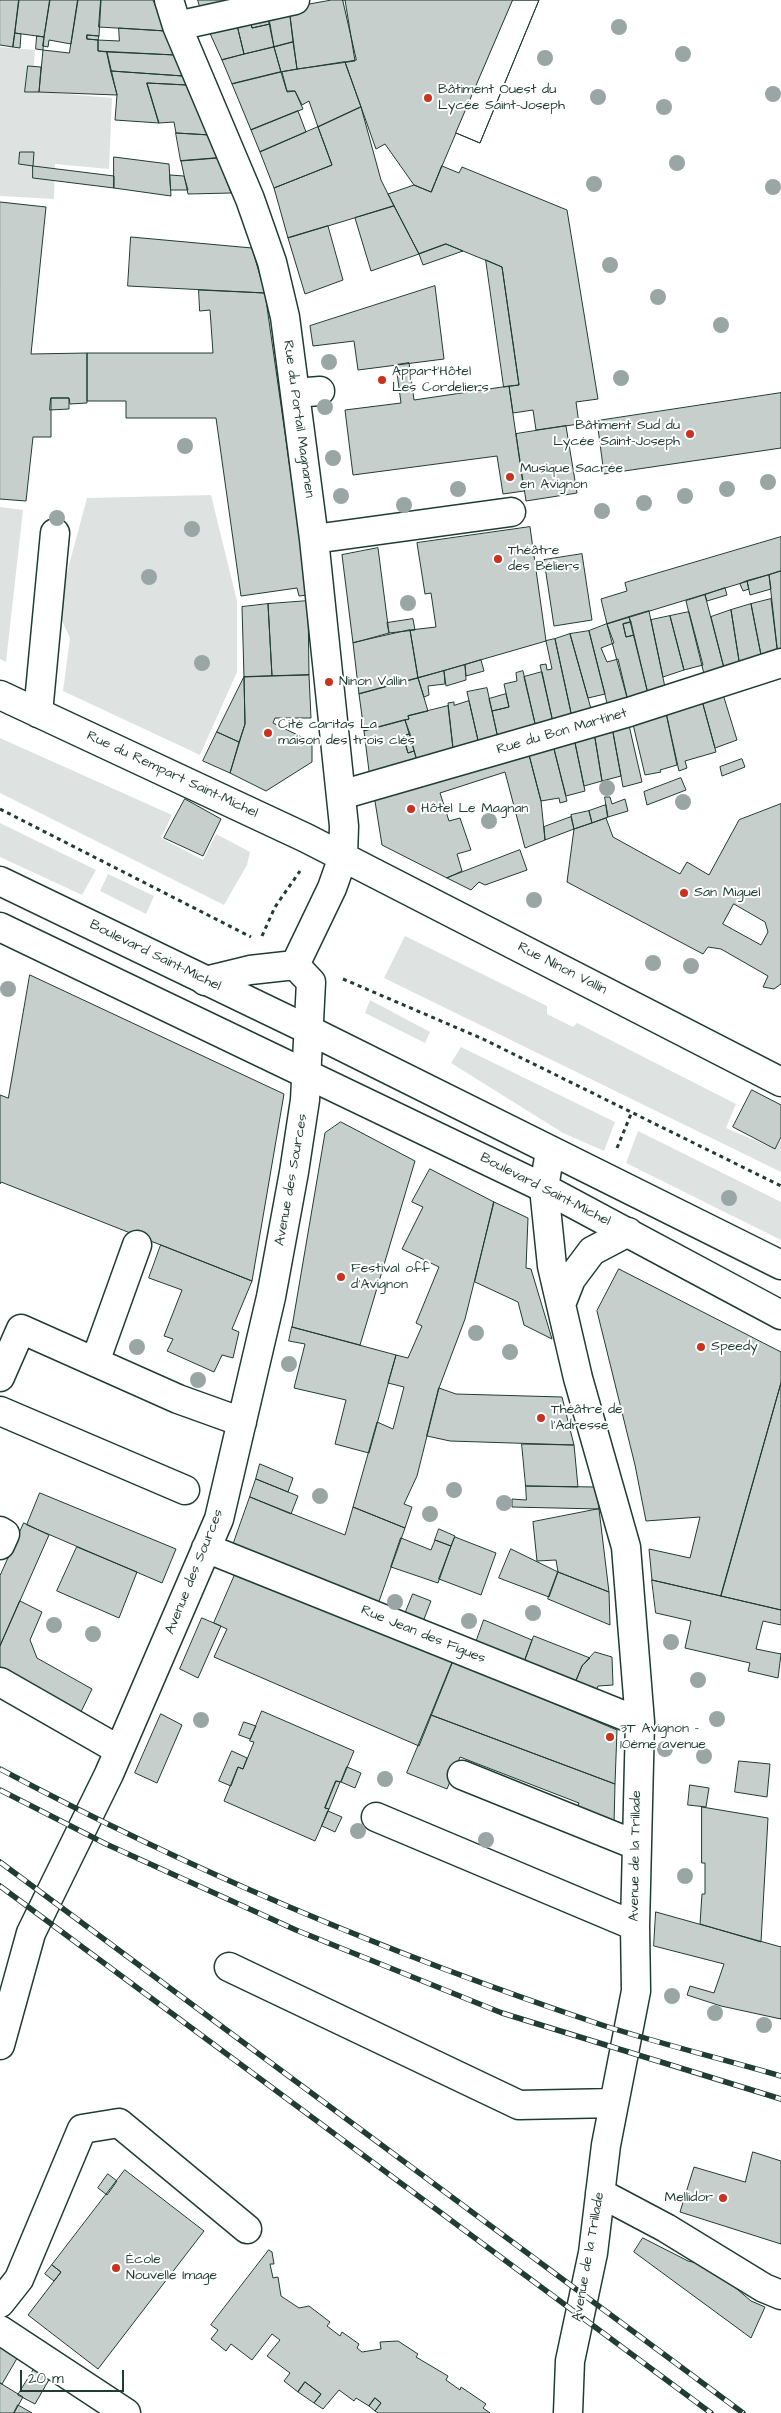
<!DOCTYPE html>
<meta charset="utf-8">
<style>
body{margin:0}
#map{position:relative;width:781px;height:2413px;overflow:hidden;background:#fff;font-family:"Architects Daughter",sans-serif}
canvas{display:block}
.scale{position:absolute;left:20px;top:2370px;width:104px;height:22px;box-sizing:border-box;border:2px solid #1f3d34;border-top:0;padding-left:6px;font-size:15px;line-height:18px;white-space:nowrap;color:#1f3d34;-webkit-text-stroke:4px #fff;paint-order:stroke}
</style>
<div id="map">
<canvas width="781" height="2413"></canvas>
<div class="scale">20 m</div>
</div>
<script>
const ctx = document.querySelector('canvas').getContext('2d');
ctx.lineJoin = 'round';
function paint(path, color) {
  ctx.fillStyle = color;
  ctx.fill(path, 'evenodd');
}
function stroke(path, color, width, dash) {
  ctx.strokeStyle = color;
  ctx.lineWidth = width;
  ctx.lineCap = dash ? 'butt' : 'round';
  ctx.setLineDash(dash || []);
  ctx.stroke(path);
}
function write(font, color, halo, rows, align = 'center') {
  ctx.font = font + ' "Architects Daughter",sans-serif';
  ctx.lineWidth = 4;
  ctx.setLineDash([]);
  ctx.textBaseline = 'middle';
  ctx.strokeStyle = halo;
  ctx.fillStyle = color;
  for (const [text, x, y, turn = 0] of rows) {
    ctx.save();
    ctx.translate(x, y);
    ctx.rotate((+turn || 0) * Math.PI / 180);
    ctx.textAlign = isNaN(turn) ? turn : align;
    if (halo) ctx.strokeText(text, 0, 0);
    ctx.fillText(text, 0, 0);
    ctx.restore();
  }
}
paint(new Path2D(`
 M 0,47 L 35,50 L 32,91 L 112,98 L 109,169 L 55,164 L 54,199 L 0,196 Z
 M 211,495 L 237,601 L 237,672 L 200,755 L 63,691 L 70,638 L 57,610 L 87,498 Z
 M 0,507 L 23,510 L 6,662 L 0,659 Z
 M 0,738 L 172,815 L 161,838 L 203,860 L 216,834 L 250,852 L 247,865 L 224,905 L 0,793 Z
 M 0,823 L 96,870 L 82,895 L 0,857 Z
 M 108,874 L 154,896 L 146,914 L 100,891 Z
 M 405,936 L 547,1006 L 547,1014 L 573,1027 L 577,1023 L 736,1104 L 726,1128 L 775,1149 L 781,1140 L 781,1172 L 384,978 Z
 M 370,1000 L 430,1032 L 425,1043 L 365,1013 Z
 M 461,1047 L 615,1122 L 604,1151 L 563,1133 L 451,1063 Z
 M 638,1131 L 781,1202 L 781,1240 L 626,1163 Z`), '#dee3e2');
const building = new Path2D(`
 M 0,0 L 19,0 L 13,47 L 0,45 Z
 M 19,0 L 50,0 L 44,37 L 15,33 Z
 M 50,0 L 78,0 L 71,44 L 49,40 L 48,47 L 43,46 Z
 M 78,0 L 101,0 L 99,36 L 87,35 L 87,39 L 98,40 L 98,51 L 107,52 L 117,95 L 39,92 L 43,50 L 69,53 Z
 M 101,0 L 153,0 L 166,31 L 99,27 Z
 M 198,0 L 247,0 L 202,13 Z
 M 332,0 L 345,0 L 355,61 L 297,69 L 289,8 Z
 M 343,0 L 539,0 L 480,143 L 456,133 L 431,192 L 414,185 L 385,144 L 376,149 L 345,62 L 356,60 Z
 M 513,0 L 539,0 L 480,143 L 456,133 Z
 M 289,8 L 293,42 L 274,47 L 267,14 Z
 M 267,14 L 270,24 L 252,28 L 250,19 Z
 M 250,19 L 252,28 L 270,24 L 274,47 L 244,54 L 236,21 Z
 M 236,21 L 244,54 L 222,60 L 208,29 Z
 M 119,28 L 166,31 L 175,55 L 98,51 L 98,40 L 119,41 Z
 M 15,33 L 21,34 L 20,48 L 13,47 Z
 M 87,35 L 99,36 L 98,40 L 87,39 Z
 M 37,36 L 44,37 L 43,50 L 36,49 Z
 M 293,42 L 297,69 L 281,72 L 274,47 Z
 M 274,47 L 281,72 L 232,84 L 222,60 Z
 M 107,52 L 175,55 L 183,76 L 111,71 Z
 M 345,62 L 361,107 L 318,127 L 309,101 L 302,105 L 295,91 L 287,91 L 282,72 Z
 M 28,66 L 41,67 L 39,92 L 25,92 Z
 M 111,71 L 183,76 L 187,85 L 147,83 L 159,123 L 115,120 L 117,95 Z
 M 281,72 L 287,92 L 295,91 L 303,109 L 251,130 L 232,84 Z
 M 147,83 L 187,85 L 210,135 L 176,133 L 174,122 L 159,123 Z
 M 361,107 L 381,180 L 394,206 L 288,238 L 274,188 L 332,165 L 318,127 Z
 M 298,111 L 306,132 L 260,152 L 251,130 Z
 M 318,127 L 332,165 L 274,188 L 260,152 Z
 M 176,133 L 210,135 L 218,158 L 181,161 Z
 M 20,152 L 34,152 L 33,166 L 19,164 Z
 M 114,157 L 169,164 L 171,196 L 114,188 Z
 M 218,158 L 231,193 L 188,194 L 181,161 Z
 M 33,166 L 114,176 L 114,188 L 33,178 Z
 M 442,166 L 459,173 L 462,167 L 567,210 L 598,399 L 576,402 L 579,424 L 536,430 L 533,410 L 513,413 L 509,386 L 519,385 L 502,267 L 446,244 L 419,254 L 388,194 L 414,185 L 431,192 Z
 M 170,175 L 184,176 L 188,190 L 171,190 Z
 M 0,202 L 46,207 L 31,354 L 87,353 L 87,403 L 70,404 L 69,398 L 51,398 L 51,437 L 33,437 L 26,501 L 0,499 Z
 M 394,206 L 419,254 L 371,271 L 355,218 Z
 M 328,226 L 343,280 L 305,294 L 288,238 Z
 M 131,237 L 252,248 L 265,293 L 128,286 Z
 M 446,244 L 463,251 L 423,265 L 419,254 Z
 M 486,260 L 502,267 L 519,385 L 504,387 Z
 M 435,286 L 444,359 L 358,370 L 354,341 L 313,346 L 310,326 Z
 M 199,290 L 265,293 L 308,595 L 299,596 L 297,588 L 241,596 L 216,418 L 126,418 L 126,401 L 87,401 L 87,353 L 213,353 L 210,310 L 200,311 Z
 M 409,363 L 414,400 L 509,386 L 524,491 L 503,494 L 497,456 L 353,475 L 345,410 L 401,403 L 396,365 Z
 M 781,393 L 781,448 L 604,474 L 597,421 Z
 M 51,398 L 69,398 L 69,409 L 50,410 Z
 M 566,426 L 577,493 L 526,501 L 516,434 Z
 M 530,527 L 546,641 L 418,678 L 410,630 L 436,627 L 431,593 L 425,594 L 417,543 Z
 M 781,537 L 781,571 L 607,624 L 601,599 L 627,591 L 625,583 Z
 M 378,548 L 389,633 L 353,643 L 342,555 Z
 M 582,554 L 592,620 L 554,626 L 544,560 Z
 M 781,571 L 781,655 L 778,656 L 769,575 Z
 M 769,575 L 771,589 L 750,595 L 747,581 Z
 M 747,581 L 749,589 L 743,591 L 740,584 Z
 M 725,588 L 727,595 L 707,601 L 705,595 Z
 M 705,595 L 725,672 L 705,678 L 686,601 Z
 M 771,599 L 778,656 L 762,660 L 751,604 Z
 M 308,601 L 309,675 L 272,676 L 268,604 Z
 M 268,604 L 272,676 L 244,677 L 242,607 Z
 M 751,604 L 762,660 L 740,667 L 731,610 Z
 M 731,610 L 740,667 L 725,672 L 711,617 Z
 M 649,611 L 666,692 L 649,698 L 629,617 Z
 M 689,612 L 703,665 L 684,670 L 670,616 Z
 M 670,616 L 684,670 L 663,677 L 651,620 Z
 M 629,617 L 631,622 L 623,624 L 626,637 L 634,635 L 649,698 L 629,705 L 607,624 Z
 M 413,619 L 415,630 L 389,633 L 387,623 Z
 M 631,622 L 634,635 L 626,637 L 623,624 Z
 M 607,624 L 614,643 L 601,648 L 607,662 L 618,659 L 629,705 L 609,711 L 589,631 Z
 M 410,630 L 418,678 L 359,694 L 353,643 Z
 M 589,631 L 605,694 L 588,698 L 570,634 Z
 M 570,634 L 593,716 L 573,722 L 555,639 Z
 M 555,639 L 573,722 L 554,727 L 540,665 L 546,664 L 547,670 L 552,669 L 546,641 Z
 M 481,660 L 484,671 L 466,676 L 465,665 Z
 M 465,665 L 466,680 L 446,686 L 444,671 Z
 M 444,671 L 445,684 L 428,686 L 429,695 L 424,697 L 418,678 Z
 M 523,671 L 537,732 L 499,743 L 492,711 L 509,707 L 504,684 L 517,681 L 516,673 Z
 M 542,672 L 554,727 L 537,732 L 524,677 Z
 M 309,675 L 311,718 L 275,718 L 273,723 L 312,742 L 312,762 L 266,791 L 230,773 L 245,724 L 244,677 Z
 M 244,677 L 245,724 L 239,742 L 217,732 Z
 M 418,678 L 428,711 L 408,716 L 409,719 L 364,731 L 359,694 Z
 M 487,688 L 499,743 L 480,749 L 467,692 Z
 M 722,691 L 737,740 L 715,748 L 701,697 Z
 M 506,694 L 509,707 L 492,711 L 489,699 Z
 M 701,697 L 716,752 L 685,761 L 687,768 L 679,771 L 665,708 Z
 M 469,701 L 480,749 L 454,757 L 448,703 L 454,702 L 454,705 Z
 M 448,706 L 454,757 L 419,767 L 405,720 L 409,719 L 408,716 Z
 M 665,708 L 677,765 L 660,770 L 661,772 L 645,775 L 632,720 Z
 M 405,720 L 410,734 L 403,736 L 408,753 L 414,751 L 419,767 L 370,779 L 364,731 Z
 M 628,721 L 642,782 L 623,787 L 612,727 Z
 M 612,727 L 621,776 L 602,781 L 594,732 Z
 M 217,732 L 239,742 L 230,773 L 203,761 Z
 M 594,732 L 602,781 L 584,786 L 574,738 Z
 M 410,734 L 414,751 L 408,753 L 403,736 Z
 M 574,738 L 585,791 L 566,796 L 553,745 Z
 M 553,745 L 567,801 L 560,803 L 559,798 L 541,801 L 528,751 Z
 M 528,751 L 541,801 L 545,840 L 525,848 L 505,772 L 440,793 L 449,821 L 460,818 L 471,850 L 457,854 L 462,871 L 447,878 L 382,845 L 374,795 Z
 M 742,759 L 745,767 L 722,776 L 720,767 Z
 M 681,778 L 686,790 L 647,805 L 644,792 Z
 M 605,797 L 610,797 L 612,804 L 625,799 L 628,811 L 608,817 Z
 M 185,799 L 221,819 L 203,856 L 164,838 Z
 M 781,804 L 781,984 L 774,989 L 763,987 L 768,976 L 721,949 L 708,947 L 703,954 L 567,882 L 574,829 L 606,818 L 613,837 L 680,874 L 687,862 L 709,875 L 739,820 ZM 734,904 L 765,922 L 768,932 L 761,945 L 723,924 Z
 M 606,805 L 608,817 L 592,823 L 589,811 Z
 M 589,811 L 592,823 L 574,829 L 571,815 Z
 M 571,817 L 574,829 L 545,840 L 544,827 Z
 M 520,850 L 527,870 L 485,885 L 479,882 L 471,890 L 447,878 Z
 M 30,975 L 284,1094 L 252,1281 L 1,1182 L 0,1184 L 0,1095 L 8,1098 Z
 M 752,1090 L 781,1105 L 781,1137 L 775,1149 L 733,1127 Z
 M 341,1122 L 415,1161 L 360,1345 L 292,1327 L 325,1133 Z
 M 430,1169 L 494,1202 L 465,1319 L 439,1388 L 417,1476 L 404,1504 L 412,1507 L 405,1528 L 353,1507 L 377,1422 L 393,1429 L 404,1387 L 388,1383 L 396,1355 L 408,1358 L 422,1326 L 416,1323 L 439,1267 L 402,1249 L 423,1207 L 412,1202 Z
 M 494,1202 L 528,1218 L 526,1268 L 531,1269 L 552,1339 L 524,1325 L 518,1302 L 475,1282 Z
 M 161,1245 L 252,1281 L 232,1329 L 239,1332 L 233,1358 L 222,1355 L 214,1372 L 167,1351 L 173,1339 L 164,1336 L 182,1290 L 149,1278 Z
 M 619,1269 L 781,1352 L 781,1383 L 721,1596 L 652,1580 L 649,1549 L 690,1558 L 700,1517 L 646,1521 L 635,1465 L 597,1311 Z
 M 292,1327 L 396,1355 L 369,1453 L 335,1444 L 346,1400 L 294,1388 L 305,1344 L 289,1341 Z
 M 781,1383 L 781,1610 L 721,1596 Z
 M 439,1388 L 456,1394 L 562,1397 L 574,1445 L 450,1441 L 427,1436 Z
 M 522,1444 L 574,1445 L 578,1487 L 526,1486 Z
 M 260,1464 L 293,1478 L 288,1492 L 256,1479 Z
 M 256,1479 L 298,1496 L 291,1514 L 250,1497 Z
 M 526,1486 L 596,1487 L 599,1509 L 512,1507 L 512,1499 L 526,1500 Z
 M 40,1493 L 176,1549 L 162,1583 L 27,1525 Z
 M 250,1497 L 345,1535 L 353,1507 L 405,1528 L 377,1607 L 232,1548 Z
 M 599,1509 L 609,1592 L 558,1572 L 556,1560 L 537,1561 L 533,1522 Z
 M 24,1523 L 49,1535 L 0,1646 L 0,1576 Z
 M 439,1529 L 455,1536 L 451,1546 L 435,1540 Z
 M 455,1537 L 496,1553 L 481,1595 L 439,1579 Z
 M 401,1538 L 431,1550 L 435,1540 L 451,1546 L 438,1583 L 391,1567 Z
 M 77,1547 L 137,1572 L 119,1618 L 57,1591 Z
 M 511,1549 L 558,1572 L 549,1597 L 499,1578 Z
 M 237,1570 L 453,1661 L 419,1746 L 214,1657 L 227,1629 L 214,1623 Z
 M 558,1572 L 609,1592 L 610,1625 L 548,1599 Z
 M 652,1580 L 781,1610 L 781,1625 L 763,1621 L 756,1649 L 781,1654 L 778,1678 L 748,1671 L 750,1663 L 685,1648 L 691,1621 L 656,1613 Z
 M 413,1594 L 431,1601 L 421,1627 L 403,1619 Z
 M 20,1601 L 42,1612 L 30,1640 L 37,1658 L 92,1689 L 79,1716 L 0,1672 L 0,1646 Z
 M 202,1618 L 221,1626 L 198,1678 L 180,1669 Z
 M 484,1620 L 532,1640 L 522,1668 L 474,1648 Z
 M 534,1636 L 590,1658 L 582,1666 L 572,1690 L 522,1668 Z
 M 595,1652 L 612,1657 L 613,1685 L 598,1686 L 593,1698 L 572,1690 L 582,1666 Z
 M 453,1661 L 617,1730 L 615,1784 L 431,1715 Z
 M 262,1711 L 354,1751 L 341,1782 L 336,1781 L 325,1808 L 329,1809 L 315,1841 L 224,1801 L 238,1767 L 243,1769 L 254,1742 L 250,1741 Z
 M 161,1714 L 182,1725 L 157,1783 L 135,1773 Z
 M 431,1715 L 615,1784 L 614,1824 L 576,1811 L 579,1803 L 460,1757 L 447,1789 L 407,1773 Z
 M 244,1722 L 256,1726 L 250,1739 L 239,1735 Z
 M 232,1751 L 247,1758 L 243,1769 L 238,1767 L 231,1786 L 219,1781 Z
 M 739,1761 L 770,1764 L 767,1797 L 735,1792 Z
 M 347,1767 L 361,1773 L 355,1788 L 341,1782 Z
 M 336,1781 L 340,1782 L 329,1809 L 325,1808 Z
 M 690,1785 L 709,1788 L 706,1807 L 688,1805 Z
 M 702,1807 L 768,1818 L 761,1942 L 700,1924 L 702,1894 L 705,1894 L 705,1863 L 702,1863 Z
 M 328,1811 L 342,1817 L 335,1832 L 322,1826 Z
 M 656,1912 L 781,1947 L 781,2019 L 721,2006 L 687,1995 L 690,1986 L 714,1993 L 724,1964 L 654,1946 Z
 M 753,2152 L 781,2161 L 781,2244 L 680,2212 L 694,2167 L 745,2182 Z
 M 125,2170 L 204,2231 L 98,2369 L 28,2315 L 61,2272 L 52,2265 Z
 M 108,2174 L 117,2181 L 107,2195 L 98,2188 Z
 M 643,2238 L 688,2261 L 710,2266 L 751,2301 L 765,2307 L 751,2338 L 634,2252 Z
 M 269,2250 L 272,2252 L 274,2264 L 270,2264 L 273,2278 L 278,2277 L 281,2296 L 299,2308 L 309,2306 L 330,2322 L 327,2326 L 340,2336 L 342,2332 L 359,2344 L 357,2348 L 362,2352 L 381,2349 L 380,2342 L 398,2341 L 418,2354 L 416,2357 L 448,2376 L 446,2380 L 460,2390 L 461,2387 L 486,2404 L 483,2408 L 490,2413 L 378,2413 L 375,2411 L 381,2403 L 375,2398 L 369,2406 L 356,2398 L 354,2401 L 339,2390 L 323,2409 L 314,2403 L 321,2394 L 305,2382 L 298,2392 L 284,2381 L 290,2373 L 267,2356 L 280,2340 L 272,2334 L 252,2360 L 231,2344 L 226,2351 L 211,2339 L 218,2330 L 211,2325 Z
 M 52,2265 L 61,2272 L 54,2281 L 45,2274 Z
 M 0,2344 L 19,2355 L 2,2384 L 0,2383 Z
 M 34,2369 L 50,2378 L 35,2404 L 18,2395 Z
 M 305,2382 L 321,2394 L 314,2403 L 298,2392 Z
 M 0,2383 L 23,2397 L 14,2413 L 0,2413 Z
 M 375,2398 L 381,2403 L 375,2411 L 369,2406 Z
 M 18,2405 L 32,2413 L 14,2413 Z`);
paint(building, '#c7cfcc');
stroke(building, '#1f3d34', 1);
const minor = new Path2D(`
 M 169,0 L 177,26 L 250,199 L 272,262 L 285,317 L 314,539 L 344,826 L 343,857 L 332,888 L 295,965
 M 177,26 L 295,0
 M 295,393 L 320,391
 M 314,539 L 511,512
 M 0,695 L 306,838 L 781,1082
 M 38,713 L 55,533
 M 341,795 L 629,712 L 781,663
 M 205,981 L 250,970 L 295,965
 M 550,1151 L 544,1188 L 552,1266 L 578,1378 L 626,1547 L 640,1722 L 635,1926 L 636,1991 L 606,2145 L 593,2253 L 570,2361 L 568,2413
 M 562,1302 L 571,1279 L 592,1251 L 628,1232
 M 95,1362 L 137,1245
 M 0,1377 L 21,1329 L 178,1399 L 242,1422
 M 0,1411 L 185,1490
 M 0,1531 L 5,1534 L 0,1545
 M 206,1548 L 640,1722
 M 0,1682 L 119,1750
 M 462,1775 L 636,1845
 M 376,1817 L 635,1926
 M 229,1967 L 519,2105 L 614,2103
 M 0,2045 L 31,1933 L 109,1774 L 219,1519 L 271,1297 L 294,1172 L 305,1100 L 311,982 L 295,965
 M 600,2193 L 666,2228 L 764,2288 L 781,2295
 M 0,2303 L 19,2279 L 82,2129 L 119,2123 L 247,2229
 M 0,2330 L 126,2413`);
const major = new Path2D(`
 M 0,881 L 309,1030 L 781,1265
 M 0,927 L 544,1188 L 781,1315`);
stroke(minor, '#1f3d34', 31);
stroke(major, '#1f3d34', 31);
stroke(new Path2D(`
 M 0,809 L 251,937
 M 262,936 L 275,907 L 300,871
 M 343,979 L 483,1039 L 781,1186
 M 617,1148 L 631,1114`), '#1f3d34', 3, [4, 4]);
stroke(minor, '#fff', 28);
stroke(major, '#fff', 28);
const rail = new Path2D(`
 M 0,1769 C 193,1872 395,1956 602,2025 C 661,2044 722,2059 781,2076
 M 0,1790 L 106,1844 L 296,1930 L 502,2013 L 781,2099
 M 0,1862 L 743,2413
 M 0,1886 L 711,2413`);
stroke(rail, '#1f3d34', 5.5);
stroke(rail, '#fff', 4, [11]);
ctx.fillStyle = '#99a6a3';
for (const [x, y] of [
 [619,27],
 [683,54],
 [545,58],
 [773,94],
 [598,97],
 [664,107],
 [677,163],
 [594,184],
 [773,187],
 [610,265],
 [658,297],
 [721,325],
 [329,362],
 [621,378],
 [325,407],
 [185,446],
 [333,458],
 [768,482],
 [458,489],
 [727,489],
 [341,496],
 [685,496],
 [644,503],
 [404,505],
 [602,511],
 [57,518],
 [192,529],
 [149,577],
 [408,603],
 [202,663],
 [607,788],
 [683,802],
 [489,821],
 [534,900],
 [653,963],
 [691,966],
 [8,989],
 [729,1198],
 [476,1333],
 [137,1347],
 [510,1352],
 [289,1364],
 [198,1380],
 [454,1490],
 [320,1496],
 [504,1503],
 [430,1514],
 [395,1602],
 [533,1613],
 [469,1621],
 [54,1625],
 [93,1634],
 [671,1642],
 [698,1680],
 [717,1719],
 [201,1720],
 [665,1749],
 [704,1756],
 [385,1779],
 [358,1831],
 [486,1840],
 [685,1876],
 [672,1996],
 [715,2013],
 [764,2025]
]) {
  ctx.beginPath();
  ctx.arc(x, y, 8, 0, 2 * Math.PI);
  ctx.fill();
}
for (const [x, y, r, color] of [
 [428,98,5,"#c8321e"],
 [382,380,5,"#c8321e"],
 [690,434,5,"#c8321e"],
 [510,477,5,"#c8321e"],
 [498,559,5,"#c8321e"],
 [329,682,5,"#c8321e"],
 [268,733,5,"#c8321e"],
 [411,809,5,"#c8321e"],
 [684,893,5,"#c8321e"],
 [341,1277,5,"#c8321e"],
 [701,1347,5,"#c8321e"],
 [541,1418,5,"#c8321e"],
 [610,1737,5,"#c8321e"],
 [723,2198,5,"#c8321e"],
 [116,2268,5,"#c8321e"]
]) {
  const dot = new Path2D();
  dot.arc(x, y, r, 0, 2 * Math.PI);
  ctx.fillStyle = color;
  ctx.fill(dot);
  stroke(dot, '#fff', 2);
}
write('14px', '#1f3d34', '#fff', [
 ["Bâtiment Ouest du",438,90],
 ["Lycée Saint-Joseph",438,106],
 ["Appart'Hôtel",392,372],
 ["Les Cordeliers",392,388],
 ["Bâtiment Sud du",680,426,"right"],
 ["Lycée Saint-Joseph",680,442,"right"],
 ["Musique Sacrée",520,469],
 ["en Avignon",520,485],
 ["Théâtre",508,551],
 ["des Béliers",508,567],
 ["Ninon Vallin",339,682],
 ["Cité caritas La",278,725],
 ["maison des trois clés",278,741],
 ["Hôtel Le Magnan",421,809],
 ["San Miguel",694,893],
 ["Festival off",351,1269],
 ["d’Avignon",351,1285],
 ["Speedy",711,1347],
 ["Théâtre de",551,1410],
 ["l’Adresse",551,1426],
 ["3T Avignon –",620,1729],
 ["10ème avenue",620,1745],
 ["Mellidor",713,2198,"right"],
 ["École",126,2260],
 ["Nouvelle Image",126,2276]
], 'left');
write('14px', '#1f3d34', '#fff', [
 ["Rue du Portail Magnanen",298,419,82],
 ["Rue du Bon Martinet",562,732,-16],
 ["Rue du Rempart Saint-Michel",172,775,25],
 ["Boulevard Saint-Michel",155,956,26],
 ["Rue Ninon Vallin",562,969,27],
 ["Avenue des Sources",292,1180,-80],
 ["Boulevard Saint-Michel",545,1190,27],
 ["Avenue des Sources",195,1572,-68],
 ["Rue Jean des Figues",423,1635,22],
 ["Avenue de la Trillade",636,1856,-89],
 ["Avenue de la Trillade",589,2257,-80]
]);
</script>
